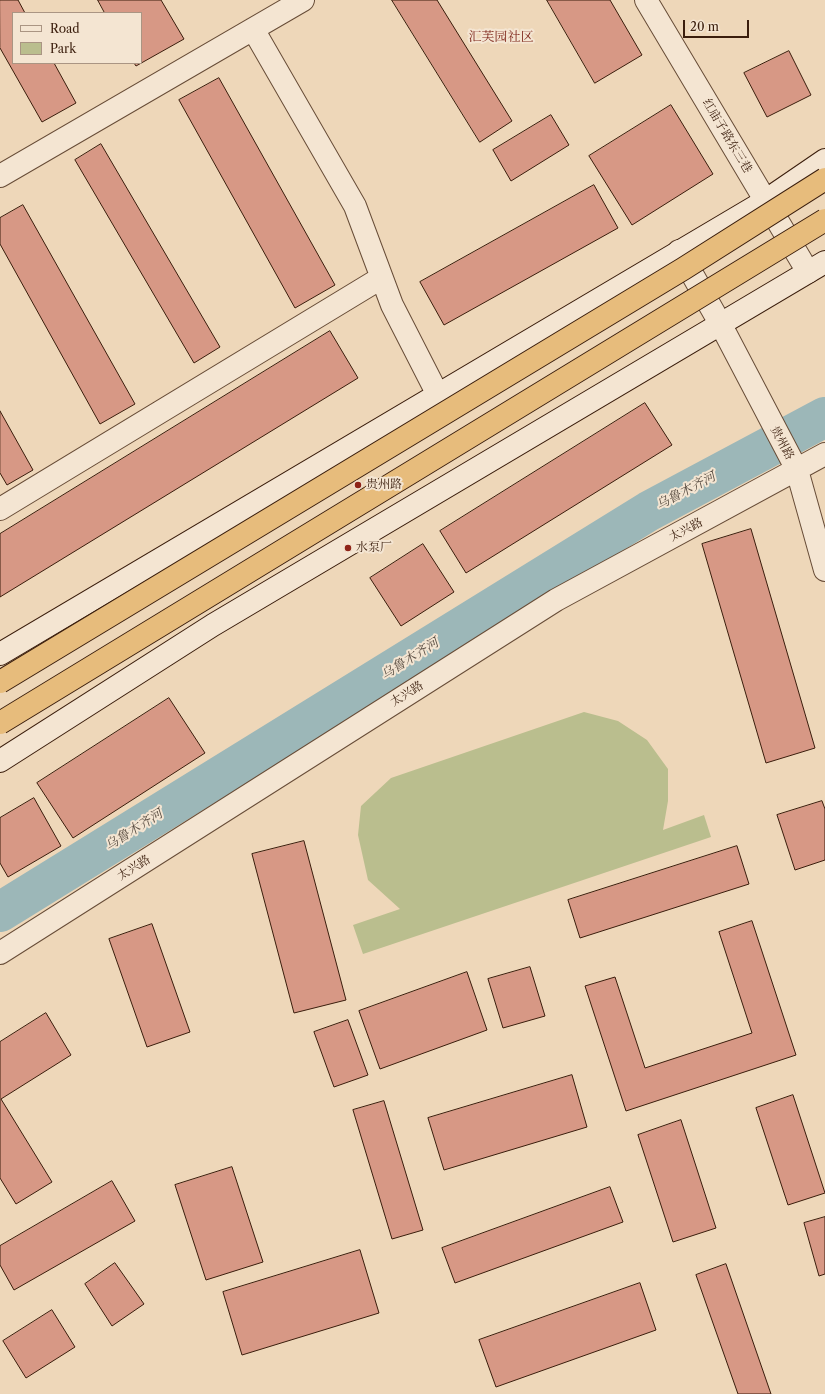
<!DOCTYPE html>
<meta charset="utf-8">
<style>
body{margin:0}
#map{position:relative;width:825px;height:1394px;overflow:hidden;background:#eed7b9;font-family:"Libre Caslon Text",serif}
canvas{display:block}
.legend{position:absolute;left:12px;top:12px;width:130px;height:52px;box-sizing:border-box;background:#f4e5d2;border:1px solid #aa9583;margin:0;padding:5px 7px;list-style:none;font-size:12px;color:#3a1d0c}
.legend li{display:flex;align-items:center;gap:8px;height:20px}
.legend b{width:20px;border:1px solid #aa9583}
.scale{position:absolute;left:683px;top:20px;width:66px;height:18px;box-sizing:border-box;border:2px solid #3a1d0c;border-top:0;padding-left:5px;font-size:12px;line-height:14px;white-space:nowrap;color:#3a1d0c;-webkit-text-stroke:3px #f4e5d2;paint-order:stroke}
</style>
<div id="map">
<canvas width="825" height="1394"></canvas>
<ul class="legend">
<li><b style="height:5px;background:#f4e5d2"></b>Road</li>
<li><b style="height:11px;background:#babe8e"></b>Park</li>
</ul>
<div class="scale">20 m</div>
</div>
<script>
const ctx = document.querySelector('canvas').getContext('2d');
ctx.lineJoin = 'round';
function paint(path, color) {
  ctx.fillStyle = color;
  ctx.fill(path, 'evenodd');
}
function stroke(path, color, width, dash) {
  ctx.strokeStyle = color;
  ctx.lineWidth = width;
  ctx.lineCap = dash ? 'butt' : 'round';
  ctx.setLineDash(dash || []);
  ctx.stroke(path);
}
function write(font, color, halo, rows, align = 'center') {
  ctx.font = font + ' "Libre Caslon Text","Noto Serif SC",serif';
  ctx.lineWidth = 4;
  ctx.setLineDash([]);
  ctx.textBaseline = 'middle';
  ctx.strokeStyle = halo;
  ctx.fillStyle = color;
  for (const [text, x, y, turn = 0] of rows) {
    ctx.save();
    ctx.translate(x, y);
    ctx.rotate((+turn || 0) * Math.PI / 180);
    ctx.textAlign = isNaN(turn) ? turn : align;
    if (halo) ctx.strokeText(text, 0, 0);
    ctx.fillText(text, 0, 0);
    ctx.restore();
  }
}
paint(new Path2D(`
 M 584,712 L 618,721 L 647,740 L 668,769 L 668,801 L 663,830 L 704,815 L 711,837 L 363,954 L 353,925 L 400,909 L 368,880 L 358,835 L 361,806 L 391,778 Z`), '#babe8e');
stroke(new Path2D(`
 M 0,912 L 649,511 L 825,417`), '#9cb7b8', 40);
const building = new Path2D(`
 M 0,0 L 18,0 L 25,13 L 13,13 L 13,63 L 54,63 L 76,103 L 42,122 L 0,48 Z
 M 98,0 L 161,0 L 184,39 L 136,66 L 134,63 L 141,63 L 141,13 L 105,13 Z
 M 392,0 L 437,0 L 512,121 L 480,142 Z
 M 547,0 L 610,0 L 642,55 L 595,83 Z
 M 789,51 L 811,95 L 767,117 L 744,73 Z
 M 219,78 L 335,285 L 295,308 L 179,100 Z
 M 671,105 L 713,174 L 632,225 L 589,156 Z
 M 551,115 L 569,145 L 511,181 L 493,150 Z
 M 101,144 L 220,347 L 194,363 L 75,160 Z
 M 594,185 L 618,228 L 444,325 L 420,282 Z
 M 23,205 L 135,404 L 100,424 L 0,244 L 0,218 Z
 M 330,331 L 358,378 L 0,597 L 0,534 Z
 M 645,403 L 672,445 L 466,573 L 440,531 Z
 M 0,411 L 33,470 L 7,485 L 0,473 Z
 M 751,529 L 815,748 L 766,763 L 702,544 Z
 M 423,544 L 454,592 L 401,626 L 370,578 Z
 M 169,698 L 205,753 L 73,838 L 37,783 Z
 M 34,798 L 61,846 L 8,877 L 0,863 L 0,818 Z
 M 822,801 L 825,809 L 825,860 L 795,870 L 777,815 Z
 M 304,841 L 346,1000 L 294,1013 L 252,854 Z
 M 737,846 L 749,884 L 580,938 L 568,900 Z
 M 752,921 L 796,1055 L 626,1111 L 585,986 L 615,977 L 645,1068 L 752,1033 L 719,932 Z
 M 152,924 L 190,1032 L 147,1047 L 109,939 Z
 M 530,967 L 545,1016 L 503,1028 L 488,979 Z
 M 467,972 L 487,1030 L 380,1069 L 359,1011 Z
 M 46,1013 L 71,1055 L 1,1099 L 52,1182 L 16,1204 L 0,1178 L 0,1042 Z
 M 348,1020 L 368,1075 L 334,1087 L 314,1032 Z
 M 572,1075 L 587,1127 L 444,1170 L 428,1118 Z
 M 793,1095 L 825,1193 L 788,1205 L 756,1108 Z
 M 384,1101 L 423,1230 L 392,1239 L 353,1110 Z
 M 681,1120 L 716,1228 L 673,1242 L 638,1135 Z
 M 232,1167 L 263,1262 L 206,1280 L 175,1185 Z
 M 112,1181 L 135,1221 L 14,1290 L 0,1265 L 0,1246 Z
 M 610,1187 L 623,1222 L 455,1283 L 442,1248 Z
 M 825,1217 L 825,1274 L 819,1276 L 804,1223 Z
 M 360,1250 L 379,1313 L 242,1355 L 223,1292 Z
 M 115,1263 L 144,1304 L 112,1326 L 85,1284 Z
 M 726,1264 L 771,1394 L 738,1394 L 696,1275 Z
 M 640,1283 L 656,1330 L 496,1387 L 479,1340 Z
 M 52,1310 L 75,1347 L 26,1378 L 3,1341 Z`);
paint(building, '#d79885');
stroke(building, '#3a1d0c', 1);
const street = new Path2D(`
 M 646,0 L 808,272
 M 253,29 L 355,206 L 392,305 L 438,395
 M 0,176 L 303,0
 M 679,251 L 721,325 L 797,470 L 825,570
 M 0,509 L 381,278
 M 0,953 L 556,600 L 825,454`);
const secondary = new Path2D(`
 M 0,654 L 765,201 L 825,160
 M 0,761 L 213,625 L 825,262`);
stroke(street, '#674c37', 24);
stroke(secondary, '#3a1d0c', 24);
stroke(street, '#f4e5d2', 22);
stroke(secondary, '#f4e5d2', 22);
const highwayBridge = new Path2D(`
 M 0,682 L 683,269 L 825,179
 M 0,723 L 825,220`);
stroke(highwayBridge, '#3a1d0c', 24, []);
stroke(highwayBridge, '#e7bc7c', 22);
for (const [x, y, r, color] of [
 [358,485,4,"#8f2418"],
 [348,548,4,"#8f2418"]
]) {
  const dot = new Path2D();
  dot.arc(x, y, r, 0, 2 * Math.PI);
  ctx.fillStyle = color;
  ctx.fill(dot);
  stroke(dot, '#f4e5d2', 1.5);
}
write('12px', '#3a1d0c', '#f4e5d2', [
 ["红庙子路东三巷",727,136,59],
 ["贵州路",782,443,62],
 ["太兴路",686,530,-28],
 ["太兴路",407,694,-32],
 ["太兴路",134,868,-32]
]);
write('12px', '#3a1d0c', '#f4e5d2', [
 ["贵州路",366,485],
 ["水泵厂",356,548]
], 'left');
write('13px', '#7a1f14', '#f4e5d2', [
 ["汇芙园社区",501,37]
]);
write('italic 13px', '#574b40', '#f4e5d2', [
 ["乌鲁木齐河",686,491,-28],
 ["乌鲁木齐河",410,659,-32],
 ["乌鲁木齐河",134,830,-32]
]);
</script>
